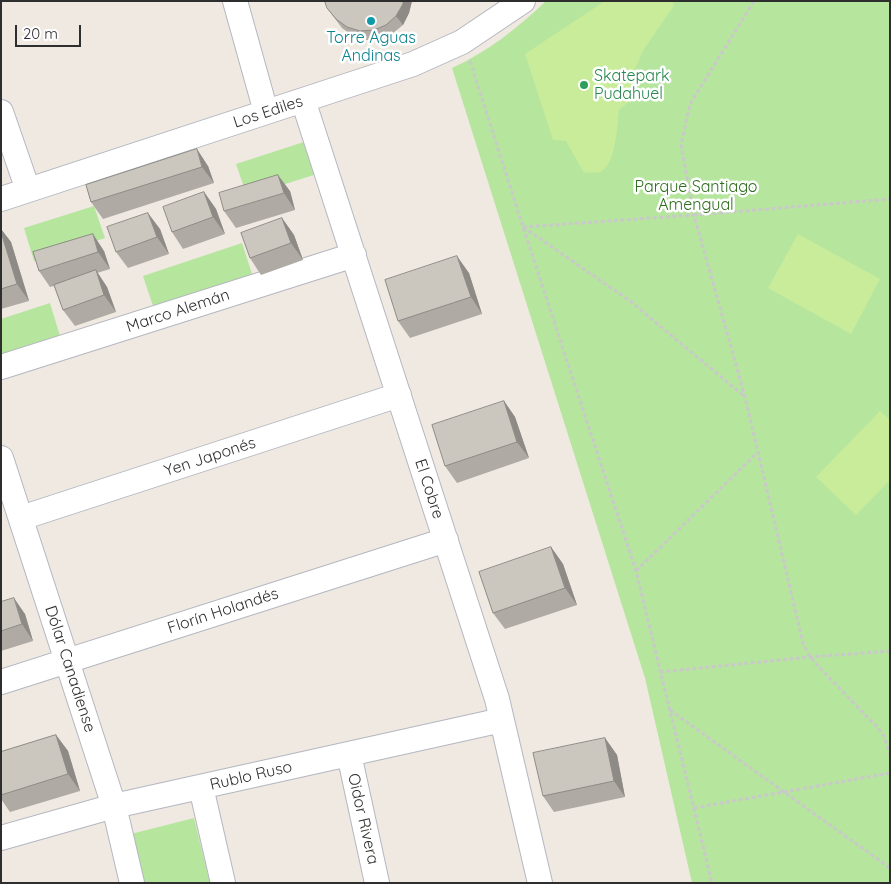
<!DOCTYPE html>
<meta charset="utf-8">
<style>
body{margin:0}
#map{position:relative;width:891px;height:884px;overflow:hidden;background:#efe9e1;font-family:Quicksand,sans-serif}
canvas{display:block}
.frame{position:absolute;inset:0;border:2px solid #2e2e2e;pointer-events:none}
.scale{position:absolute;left:15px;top:25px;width:66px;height:22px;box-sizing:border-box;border:2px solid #2e2e2e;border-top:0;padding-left:6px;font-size:15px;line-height:18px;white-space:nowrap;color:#2e2e2e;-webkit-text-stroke:4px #fff;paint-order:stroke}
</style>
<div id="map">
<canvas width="891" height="884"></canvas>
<div class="frame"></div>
<div class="scale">20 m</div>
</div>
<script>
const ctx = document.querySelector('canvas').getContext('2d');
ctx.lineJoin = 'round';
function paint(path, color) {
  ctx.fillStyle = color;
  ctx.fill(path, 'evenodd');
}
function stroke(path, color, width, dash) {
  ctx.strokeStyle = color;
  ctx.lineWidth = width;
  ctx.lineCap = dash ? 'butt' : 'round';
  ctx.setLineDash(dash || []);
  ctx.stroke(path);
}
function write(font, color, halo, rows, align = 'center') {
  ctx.font = font + ' Quicksand,sans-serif';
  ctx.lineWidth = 5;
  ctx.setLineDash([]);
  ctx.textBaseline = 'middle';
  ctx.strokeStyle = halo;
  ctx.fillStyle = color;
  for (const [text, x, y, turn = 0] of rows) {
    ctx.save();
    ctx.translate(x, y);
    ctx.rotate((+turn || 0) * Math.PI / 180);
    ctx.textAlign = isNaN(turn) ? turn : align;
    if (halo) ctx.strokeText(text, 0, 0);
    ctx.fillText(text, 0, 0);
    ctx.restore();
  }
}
paint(new Path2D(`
 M 546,1 L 890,1 L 890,883 L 692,883 L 645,678 L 452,68 C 487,52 518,28 546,1 Z
 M 307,141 L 317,174 L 247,196 L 236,164 Z
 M 94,206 L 105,238 L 34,261 L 24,228 Z
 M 242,243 L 253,277 L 154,309 L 143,276 Z
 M 50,303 L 60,336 L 1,355 L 1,319 Z
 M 194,818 L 210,883 L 138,883 L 127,835 Z`), '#b6e59e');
paint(new Path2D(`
 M 605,1 L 674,1 L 673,7 L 644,49 L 634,71 L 632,99 L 619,110 C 617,126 616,165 600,172 C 595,173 589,172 584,173 L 566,141 L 553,140 L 525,54 Z
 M 798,234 L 880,279 L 851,334 L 768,288 Z
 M 880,411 L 890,420 L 890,480 L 856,515 L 816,477 Z`), '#c9ec9a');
const minor = new Path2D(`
 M 235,1 L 266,112
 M 303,100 L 497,699 L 540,883
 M 1,112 L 28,190
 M 1,199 L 413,64 L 462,42 L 523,1
 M 1,367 L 354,255
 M 1,458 L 114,806 L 132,883
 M 21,518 L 399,395
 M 1,682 L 446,540
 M 349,754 L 377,883
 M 201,787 L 223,883
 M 1,838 L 114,806 L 502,720`);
stroke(minor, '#b4b7c1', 26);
stroke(new Path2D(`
 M 754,1 L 690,104 L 681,145 L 694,215 L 890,199
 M 470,61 L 523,227 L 636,571 L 712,883
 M 523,227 L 694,215 L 745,397 L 803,643 L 810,657 L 817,665 L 878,728 L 884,736 L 890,754
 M 523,227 L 630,301 L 744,396
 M 636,571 L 758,452
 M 660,672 L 810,657 L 890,651
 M 670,710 L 890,868
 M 694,808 L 890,773`), '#c9c9c9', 3, [4, 2.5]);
stroke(minor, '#fff', 24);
paint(new Path2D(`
 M 325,1 L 412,1 L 409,13 L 403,25 L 392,34 L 380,39 L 366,40 L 353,36 L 342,28 L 327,8 Z
 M 208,166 L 214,183 L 103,219 L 91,202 L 86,185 Z
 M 290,191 L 295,210 L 236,228 L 224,211 Z
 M 204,192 L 216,209 L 225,234 L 183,249 L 172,232 Z
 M 282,218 L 294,235 L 303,260 L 261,275 L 250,258 Z
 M 1,229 L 11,242 L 29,301 L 1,309 Z
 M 160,229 L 169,254 L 128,268 L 116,252 Z
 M 104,251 L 110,269 L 97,273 L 107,287 L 116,312 L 75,326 L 63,310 L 54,286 L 50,287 L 39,271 L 33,252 Z
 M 469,273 L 482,314 L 410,338 L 398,321 Z
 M 504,401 L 515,417 L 529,458 L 457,483 L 445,466 Z
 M 551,547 L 563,564 L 577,605 L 505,629 L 493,613 Z
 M 1,602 L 25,614 L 33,641 L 1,651 Z
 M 56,735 L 68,751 L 80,791 L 10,812 L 1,799 L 1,752 Z
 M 605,738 L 617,755 L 625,797 L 554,812 L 543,796 Z`), '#afaba4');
paint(new Path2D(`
 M 403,1 L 412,1 L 409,13 L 403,25 L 396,16 Z
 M 197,149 L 208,166 L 214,183 L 202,167 Z
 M 278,175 L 290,191 L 295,210 L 284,193 Z
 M 204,192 L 216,209 L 225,234 L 213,217 Z
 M 148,213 L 160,229 L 169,254 L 157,237 Z
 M 282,218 L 294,235 L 303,260 L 291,243 Z
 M 1,229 L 11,242 L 29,301 L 17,284 L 1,232 Z
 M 93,234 L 104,251 L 110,269 L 98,252 Z
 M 457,256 L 469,273 L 482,314 L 471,297 Z
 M 96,270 L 107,287 L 116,312 L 104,295 Z
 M 504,401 L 515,417 L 529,458 L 517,442 Z
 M 551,547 L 563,564 L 577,605 L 565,588 Z
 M 14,598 L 25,614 L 33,641 L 22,624 Z
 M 56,735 L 68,751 L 80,791 L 68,774 Z
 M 605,738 L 617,755 L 625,797 L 614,781 Z`), '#8e8b86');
const building = new Path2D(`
 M 325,1 L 403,1 L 403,4 L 396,16 L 386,25 L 374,30 L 360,31 L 347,27 L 336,19 L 327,8 Z
 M 197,149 L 202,167 L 91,202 L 86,185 Z
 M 278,175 L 284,193 L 224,211 L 219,193 Z
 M 204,192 L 213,217 L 172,232 L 163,207 Z
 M 148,213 L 157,237 L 116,252 L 107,227 Z
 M 282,218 L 291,243 L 250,258 L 241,233 Z
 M 1,232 L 17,284 L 1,289 Z
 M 93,234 L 98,252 L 39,271 L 33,252 Z
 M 457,256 L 471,297 L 398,321 L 385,280 Z
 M 96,270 L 104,295 L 63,310 L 54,285 Z
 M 504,401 L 517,442 L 445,466 L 432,425 Z
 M 551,547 L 565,588 L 493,613 L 479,572 Z
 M 14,598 L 22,624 L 1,631 L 1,602 Z
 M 56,735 L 68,774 L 1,795 L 1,752 Z
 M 605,738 L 614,781 L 543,796 L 533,753 Z`);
paint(building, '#cbc7bf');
stroke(building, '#8e8b86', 1);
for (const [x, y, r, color] of [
 [371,21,5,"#0f9aa8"],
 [584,85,5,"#2e9e5b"]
]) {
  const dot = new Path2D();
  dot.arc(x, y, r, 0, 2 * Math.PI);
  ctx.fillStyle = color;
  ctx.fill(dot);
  stroke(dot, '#fff', 2);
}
write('16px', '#0d838f', '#fff', [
 ["Torre Aguas",371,38],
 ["Andinas",371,56]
]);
write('16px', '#27864d', '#fff', [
 ["Skatepark",594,76],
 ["Pudahuel",594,94]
], 'left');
write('16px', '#2e2e2e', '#fff', [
 ["Los Ediles",268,112,-18],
 ["Marco Alemán",178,311,-18],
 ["Yen Japonés",210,457,-18],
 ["El Cobre",429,489,72],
 ["Florín Holandés",223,611,-18],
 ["Dólar Canadiense",70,669,72],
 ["Rublo Ruso",251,776,-13],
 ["Oidor Rivera",363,819,77]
]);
write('16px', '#2c6e1b', '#fff', [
 ["Parque Santiago",696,187],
 ["Amengual",696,205]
]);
</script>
